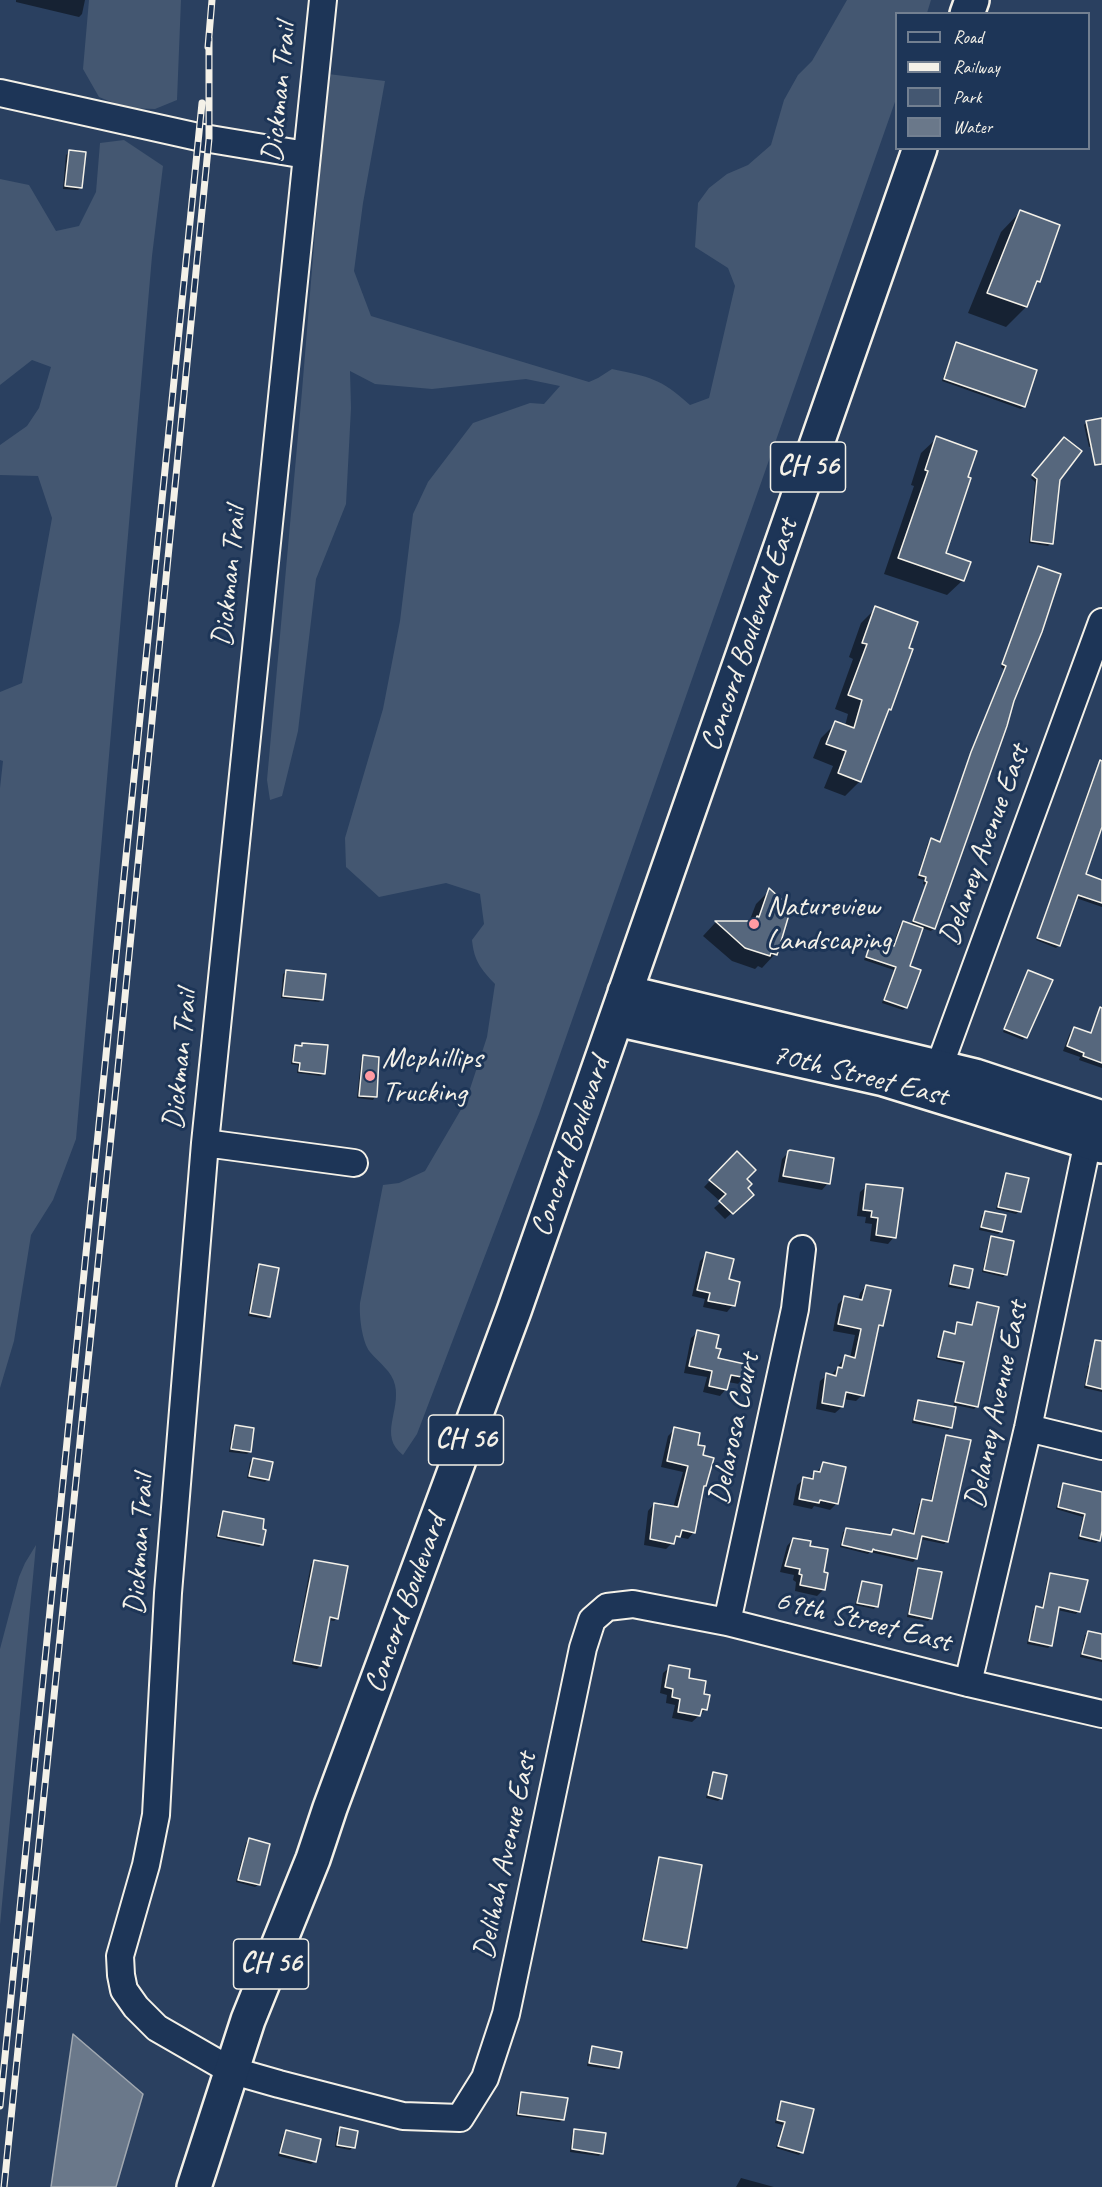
<!DOCTYPE html>
<style>
body{margin:0}
#map{position:relative;width:1102px;height:2187px;overflow:hidden;background:#2a4060;font-family:Caveat,sans-serif}
canvas{display:block}
.legend{position:absolute;left:895px;top:12px;width:195px;height:138px;box-sizing:border-box;background:#1d3557;border:2px solid #738091;margin:0;padding:8px 10px;list-style:none;font-size:18px;color:#f4f1e8}
.legend li{display:flex;align-items:center;gap:12px;height:30px}
.legend b{width:30px;border:2px solid #738091}
</style>
<div id="map">
<canvas width="1102" height="2187"></canvas>
<ul class="legend">
<li><b style="height:8px;background:#1d3557"></b>Road</li>
<li><b style="height:8px;background:#f4f1e8"></b>Railway</li>
<li><b style="height:16px;background:#445771"></b>Park</li>
<li><b style="height:16px;background:#6a788a"></b>Water</li>
</ul>
</div>
<script>
const ctx = document.querySelector('canvas').getContext('2d');
ctx.lineJoin = 'round';
function paint(path, color) {
  ctx.fillStyle = color;
  ctx.fill(path, 'evenodd');
}
function stroke(path, color, width, dash) {
  ctx.strokeStyle = color;
  ctx.lineWidth = width;
  ctx.lineCap = dash ? 'butt' : 'round';
  ctx.setLineDash(dash || []);
  ctx.stroke(path);
}
function write(font, color, halo, rows, align = 'center') {
  ctx.font = font + ' Caveat,sans-serif';
  ctx.lineWidth = 6;
  ctx.setLineDash([]);
  ctx.textBaseline = 'middle';
  ctx.strokeStyle = halo;
  ctx.fillStyle = color;
  for (const [text, x, y, turn = 0] of rows) {
    ctx.save();
    ctx.translate(x, y);
    ctx.rotate((+turn || 0) * Math.PI / 180);
    ctx.textAlign = isNaN(turn) ? turn : align;
    if (halo) ctx.strokeText(text, 0, 0);
    ctx.fillText(text, 0, 0);
    ctx.restore();
  }
}
paint(new Path2D(`
 M 89,0 L 181,0 L 177,100 L 155,109 L 126,108 L 99,97 L 83,69 Z
 M 847,0 L 931,0 L 927,13 L 896,14 L 896,99 L 539,1114 L 417,1434 L 403,1455 C 378,1436 401,1411 395,1385 C 392,1371 379,1363 370,1352 C 362,1342 359,1316 360,1303 L 383,1185 L 399,1183 L 425,1171 L 466,1101 L 487,1037 L 495,984 C 481,969 474,961 472,940 L 484,924 L 480,894 L 446,883 L 379,897 L 346,867 L 345,838 L 383,709 L 400,621 L 413,514 L 428,482 L 473,423 L 530,403 L 544,404 L 560,386 L 526,379 L 432,389 L 375,384 L 350,371 L 351,408 L 346,504 L 316,579 L 298,731 L 282,796 L 270,800 L 267,780 L 302,391 L 328,74 L 385,81 L 363,203 L 354,271 L 371,316 L 589,382 L 598,378 L 612,369 C 650,377 660,378 690,405 L 709,398 L 735,286 L 728,268 L 695,247 L 698,203 L 709,188 L 727,174 L 748,165 L 771,145 L 784,100 L 798,75 L 812,61 Z
 M 124,140 L 163,166 L 152,256 L 76,1139 L 53,1200 L 31,1235 L 14,1341 L 0,1388 L 0,788 L 3,761 L 0,760 L 0,692 L 22,683 L 52,518 L 38,476 L 0,475 L 0,445 L 27,426 L 39,408 L 51,367 L 32,360 L 0,385 L 0,179 L 29,185 L 56,231 L 79,226 L 96,192 L 100,143 Z
 M 36,1545 L 0,1925 L 0,1649 L 19,1577 L 25,1563 Z`), '#445771');
const water = new Path2D(`
 M 73,2034 L 143,2094 L 116,2187 L 51,2187 Z`);
paint(water, '#6a788a');
stroke(water, '#a1a8b0', 1.5);
paint(new Path2D(`
 M 16,0 L 85,0 L 82,14 L 79,17 L 16,2 Z
 M 69,152 L 81,187 L 78,190 L 63,189 L 66,155 Z
 M 1020,212 L 1039,281 L 1034,286 L 1026,307 L 1006,327 L 968,313 L 1001,232 Z
 M 957,344 L 1024,406 L 1021,409 L 942,381 L 954,347 Z
 M 1102,419 L 1102,444 L 1089,447 L 1084,425 L 1087,422 Z
 M 937,438 L 944,554 L 963,580 L 947,595 L 884,574 L 914,486 L 911,485 L 921,453 Z
 M 1062,442 L 1051,543 L 1048,546 L 1029,543 L 1035,482 L 1031,478 Z
 M 1039,567 L 1059,575 L 934,928 L 931,931 L 922,928 L 908,967 L 906,1007 L 903,1010 L 882,1003 L 894,970 L 864,960 L 873,940 L 892,947 L 900,925 L 903,923 L 911,925 L 926,885 L 923,884 L 924,880 L 917,878 L 928,843 L 931,840 L 939,843 L 969,757 L 1004,669 L 1001,667 L 1036,570 Z
 M 876,608 L 890,709 L 886,713 L 860,781 L 845,796 L 824,788 L 833,766 L 813,758 L 821,738 L 836,723 L 845,726 L 848,714 L 835,709 L 853,659 L 849,657 L 861,623 Z
 M 1096,774 L 1102,776 L 1102,823 L 1084,875 L 1102,881 L 1102,907 L 1076,898 L 1059,945 L 1056,948 L 1036,940 L 1093,777 Z
 M 769,891 L 775,954 L 762,968 L 758,966 L 755,969 L 732,961 L 703,936 L 715,923 L 749,922 L 756,904 Z
 M 286,972 L 322,999 L 319,1002 L 281,998 L 283,974 Z
 M 1029,972 L 1051,980 L 1023,1040 L 1003,1032 Z
 M 1074,1029 L 1102,1038 L 1102,1068 L 1079,1060 L 1080,1057 L 1063,1051 L 1070,1033 Z
 M 302,1044 L 324,1073 L 321,1076 L 297,1073 L 298,1065 L 291,1064 L 293,1050 Z
 M 363,1057 L 375,1097 L 373,1100 L 357,1098 L 361,1060 Z
 M 789,1152 L 828,1183 L 822,1190 L 778,1182 L 782,1159 Z
 M 737,1153 L 744,1179 L 745,1201 L 725,1219 L 714,1208 L 721,1202 L 704,1187 Z
 M 1007,1174 L 1019,1211 L 1016,1214 L 996,1209 L 1004,1177 Z
 M 867,1186 L 894,1237 L 888,1244 L 870,1241 L 872,1224 L 865,1223 L 866,1217 L 857,1216 L 860,1192 Z
 M 985,1212 L 1001,1231 L 998,1234 L 979,1230 L 982,1215 Z
 M 992,1237 L 1006,1274 L 1003,1277 L 982,1272 L 989,1240 Z
 M 707,1254 L 727,1280 L 733,1305 L 727,1312 L 703,1307 L 705,1299 L 692,1296 L 700,1261 Z
 M 259,1266 L 269,1316 L 266,1319 L 248,1316 L 256,1269 Z
 M 954,1267 L 968,1287 L 965,1290 L 948,1287 L 951,1270 Z
 M 866,1286 L 882,1325 L 877,1330 L 862,1395 L 856,1401 L 843,1399 L 842,1407 L 835,1413 L 816,1409 L 820,1381 L 827,1375 L 831,1376 L 845,1357 L 850,1358 L 855,1335 L 833,1331 L 838,1304 L 844,1298 L 858,1301 L 860,1293 Z
 M 978,1303 L 977,1406 L 974,1409 L 955,1405 L 950,1428 L 948,1430 L 912,1423 L 916,1404 L 919,1401 L 953,1407 L 963,1365 L 936,1359 L 942,1336 L 944,1333 L 953,1335 L 957,1324 L 971,1327 L 975,1306 Z
 M 698,1332 L 715,1349 L 717,1359 L 745,1377 L 739,1384 L 728,1382 L 726,1389 L 720,1396 L 703,1392 L 707,1377 L 684,1373 L 691,1338 Z
 M 1091,1364 L 1102,1366 L 1102,1392 L 1084,1388 L 1088,1366 Z
 M 235,1427 L 250,1452 L 247,1454 L 229,1452 L 232,1430 Z
 M 675,1429 L 701,1457 L 705,1486 L 702,1488 L 694,1532 L 688,1539 L 678,1537 L 666,1549 L 644,1545 L 648,1511 L 654,1504 L 673,1508 L 683,1472 L 661,1467 L 668,1436 Z
 M 947,1436 L 947,1541 L 944,1544 L 920,1539 L 916,1559 L 913,1562 L 870,1552 L 868,1554 L 840,1547 L 843,1532 L 846,1530 L 890,1537 L 893,1531 L 912,1535 L 919,1504 L 922,1501 L 930,1503 L 944,1439 Z
 M 253,1459 L 268,1479 L 265,1482 L 247,1478 L 250,1462 Z
 M 823,1464 L 837,1503 L 830,1510 L 814,1506 L 812,1509 L 793,1505 L 797,1485 L 804,1479 L 808,1480 L 816,1473 Z
 M 1064,1485 L 1102,1493 L 1102,1524 L 1099,1540 L 1096,1543 L 1078,1539 L 1083,1517 L 1056,1509 L 1061,1488 Z
 M 224,1512 L 262,1544 L 259,1547 L 216,1538 L 221,1515 Z
 M 793,1539 L 808,1547 L 823,1573 L 824,1589 L 817,1596 L 795,1591 L 796,1582 L 793,1580 L 794,1575 L 780,1572 L 787,1546 Z
 M 314,1561 L 337,1618 L 334,1621 L 328,1620 L 320,1666 L 317,1669 L 292,1664 L 311,1564 Z
 M 919,1569 L 931,1618 L 928,1621 L 907,1617 L 916,1572 Z
 M 1051,1574 L 1078,1611 L 1076,1614 L 1057,1610 L 1051,1645 L 1048,1648 L 1027,1644 L 1033,1611 L 1036,1608 L 1041,1609 L 1048,1577 Z
 M 863,1583 L 876,1606 L 874,1609 L 855,1605 L 860,1586 Z
 M 1088,1633 L 1102,1636 L 1102,1662 L 1080,1657 L 1085,1635 Z
 M 670,1667 L 687,1679 L 702,1696 L 705,1710 L 692,1722 L 672,1718 L 675,1705 L 666,1703 L 667,1695 L 660,1693 L 663,1673 Z
 M 713,1774 L 721,1798 L 718,1801 L 706,1798 L 711,1777 Z
 M 249,1840 L 258,1885 L 255,1887 L 236,1882 L 246,1843 Z
 M 660,1858 L 685,1947 L 682,1950 L 641,1942 L 657,1861 Z
 M 592,2048 L 618,2068 L 615,2070 L 587,2066 L 590,2051 Z
 M 522,2093 L 563,2120 L 560,2122 L 516,2116 L 519,2096 Z
 M 782,2103 L 801,2152 L 799,2155 L 776,2148 L 783,2125 L 775,2123 L 779,2106 Z
 M 340,2129 L 353,2147 L 350,2150 L 335,2147 L 337,2132 Z
 M 575,2130 L 601,2153 L 599,2156 L 570,2152 L 572,2133 Z
 M 286,2132 L 314,2161 L 311,2164 L 278,2156 L 283,2135 Z
 M 741,2178 L 774,2187 L 736,2187 Z`), '#0007');
const building = new Path2D(`
 M 69,150 L 86,152 L 82,188 L 65,186 Z
 M 1020,210 L 1060,225 L 1040,282 L 1037,281 L 1027,307 L 987,293 Z
 M 956,342 L 1037,370 L 1025,407 L 944,379 Z
 M 1102,418 L 1102,464 L 1095,465 L 1086,421 Z
 M 936,436 L 977,451 L 968,477 L 971,478 L 946,553 L 971,562 L 964,581 L 898,558 L 928,471 L 925,470 Z
 M 1064,437 L 1082,451 L 1060,480 L 1053,544 L 1031,541 L 1037,479 L 1032,475 Z
 M 1038,566 L 1061,574 L 1042,632 L 1014,701 L 1007,726 L 935,929 L 913,921 L 927,882 L 925,881 L 926,877 L 919,875 L 931,838 L 940,842 L 971,752 L 1006,666 L 1002,664 Z
 M 875,606 L 918,622 L 909,648 L 913,649 L 891,710 L 889,709 L 861,782 L 838,773 L 846,751 L 826,744 L 835,721 L 854,728 L 862,700 L 848,695 L 867,644 L 862,643 Z
 M 1100,760 L 1102,761 L 1102,827 L 1086,874 L 1102,880 L 1102,903 L 1078,895 L 1060,946 L 1037,938 Z
 M 769,888 L 791,908 L 777,955 L 771,953 L 770,956 L 745,948 L 715,921 L 755,921 L 757,916 L 759,917 Z
 M 903,921 L 923,928 L 910,966 L 921,970 L 907,1008 L 884,1000 L 896,967 L 866,957 L 872,938 L 894,946 Z
 M 286,970 L 326,974 L 323,1000 L 283,996 Z
 M 1028,970 L 1053,980 L 1027,1038 L 1004,1029 Z
 M 1100,1007 L 1102,1008 L 1102,1063 L 1083,1056 L 1084,1053 L 1067,1046 L 1074,1027 L 1091,1033 Z
 M 302,1043 L 328,1045 L 325,1074 L 299,1071 L 300,1063 L 293,1062 L 295,1045 L 302,1046 Z
 M 363,1055 L 379,1057 L 377,1097 L 359,1096 Z
 M 790,1150 L 834,1158 L 830,1184 L 783,1176 L 788,1151 Z
 M 737,1151 L 756,1170 L 747,1179 L 752,1184 L 748,1188 L 754,1195 L 733,1214 L 719,1201 L 726,1194 L 709,1180 Z
 M 1006,1173 L 1029,1178 L 1021,1212 L 998,1207 Z
 M 866,1184 L 903,1188 L 896,1238 L 876,1235 L 878,1218 L 871,1217 L 872,1211 L 863,1210 Z
 M 985,1211 L 1006,1215 L 1002,1232 L 981,1227 Z
 M 991,1236 L 1014,1241 L 1007,1275 L 984,1270 Z
 M 706,1252 L 734,1259 L 729,1279 L 740,1282 L 735,1306 L 708,1301 L 710,1293 L 697,1290 Z
 M 259,1264 L 279,1268 L 270,1317 L 250,1313 Z
 M 954,1265 L 973,1269 L 969,1288 L 950,1284 Z
 M 866,1285 L 891,1290 L 883,1326 L 879,1325 L 864,1396 L 846,1392 L 843,1407 L 822,1403 L 826,1373 L 836,1376 L 838,1367 L 842,1368 L 845,1355 L 855,1358 L 861,1329 L 838,1324 L 844,1296 L 862,1300 Z
 M 977,1302 L 999,1307 L 978,1407 L 955,1402 L 964,1362 L 938,1357 L 944,1331 L 955,1334 L 957,1322 L 972,1325 Z
 M 697,1330 L 719,1335 L 716,1348 L 721,1349 L 718,1358 L 749,1365 L 747,1378 L 731,1375 L 727,1390 L 709,1386 L 712,1371 L 689,1366 Z
 M 1095,1340 L 1102,1341 L 1102,1389 L 1086,1385 Z
 M 918,1400 L 956,1407 L 952,1428 L 914,1420 Z
 M 235,1425 L 254,1428 L 251,1452 L 231,1449 Z
 M 674,1427 L 700,1433 L 698,1445 L 705,1446 L 703,1455 L 714,1458 L 706,1486 L 704,1486 L 695,1533 L 682,1530 L 680,1537 L 676,1536 L 674,1544 L 650,1539 L 654,1503 L 678,1507 L 688,1466 L 667,1461 Z
 M 946,1435 L 971,1440 L 948,1542 L 922,1536 L 917,1559 L 875,1550 L 873,1549 L 872,1552 L 842,1545 L 846,1528 L 891,1535 L 893,1529 L 914,1534 L 922,1499 L 932,1501 Z
 M 253,1458 L 273,1462 L 269,1480 L 249,1476 Z
 M 823,1462 L 846,1467 L 838,1504 L 820,1500 L 819,1503 L 799,1499 L 803,1477 L 813,1479 L 814,1471 L 820,1472 Z
 M 1063,1483 L 1102,1492 L 1102,1531 L 1100,1541 L 1080,1536 L 1085,1514 L 1058,1507 Z
 M 223,1511 L 264,1519 L 263,1529 L 266,1530 L 263,1545 L 218,1536 Z
 M 793,1538 L 811,1541 L 810,1546 L 828,1549 L 824,1572 L 828,1573 L 825,1590 L 800,1585 L 802,1575 L 799,1574 L 800,1569 L 785,1566 Z
 M 314,1560 L 348,1566 L 338,1619 L 330,1617 L 321,1666 L 294,1661 Z
 M 918,1568 L 942,1572 L 932,1619 L 909,1614 Z
 M 1050,1573 L 1088,1580 L 1080,1612 L 1059,1607 L 1052,1646 L 1029,1641 L 1036,1606 L 1043,1608 Z
 M 862,1581 L 882,1585 L 878,1607 L 857,1603 Z
 M 1088,1631 L 1102,1634 L 1102,1659 L 1082,1654 Z
 M 669,1665 L 690,1669 L 689,1678 L 706,1681 L 704,1694 L 710,1695 L 707,1710 L 702,1709 L 700,1716 L 678,1712 L 680,1699 L 672,1697 L 673,1689 L 665,1687 Z
 M 713,1772 L 727,1775 L 722,1799 L 708,1795 Z
 M 249,1838 L 270,1844 L 260,1885 L 238,1880 Z
 M 659,1857 L 702,1865 L 687,1948 L 643,1940 Z
 M 592,2046 L 622,2052 L 619,2068 L 589,2063 Z
 M 521,2092 L 568,2098 L 564,2120 L 518,2114 Z
 M 781,2101 L 814,2109 L 803,2153 L 778,2146 L 785,2122 L 777,2120 Z
 M 340,2127 L 358,2131 L 355,2148 L 337,2145 Z
 M 574,2129 L 606,2133 L 603,2154 L 572,2149 Z
 M 286,2130 L 321,2139 L 316,2162 L 280,2153 Z`);
paint(building, '#56677d');
stroke(building, '#f4f1e8', 1.5);
const minor = new Path2D(`
 M 323,0 L 205,1143 L 168,1593 L 156,1815 L 146,1865 L 120,1956 L 121,1975 L 124,1990 L 136,2007 L 157,2028 L 230,2070 L 279,2084 L 403,2116 L 460,2118 L 485,2078 L 506,2014 L 583,1648 L 592,1620 L 607,1607 L 633,1604 L 727,1622 L 968,1683 L 1102,1714
 M 0,93 L 198,137 L 306,155
 M 935,1084 L 939,1067 L 1102,622
 M 205,1143 L 354,1163
 M 1028,1428 L 1102,1446
 M 727,1622 L 795,1309 L 802,1249
 M 968,1683 L 1028,1428 L 1088,1141`);
const major = new Path2D(`
 M 967,14 L 972,0
 M 625,992 L 975,1076 L 1102,1118
 M 616,1019 L 884,1079 L 1102,1146
 M 194,2187 L 248,2020 L 313,1859 L 330,1808 L 514,1311 L 920,148`);
stroke(minor, '#f4f1e8', 30);
stroke(major, '#f4f1e8', 38);
stroke(minor, '#1d3557', 26);
stroke(major, '#1d3557', 33);
const rail = new Path2D(`
 M 208,47 L 212,0
 M 0,2106 L 202,103
 M 4,2187 L 118,1068 L 209,139 L 209,38`);
stroke(rail, '#f4f1e8', 7);
stroke(rail, '#1d3557', 4.5, [14]);
for (const [x, y, r, color] of [
 [754,924,6,"#ff9aa2"],
 [370,1076,6,"#ff9aa2"]
]) {
  const dot = new Path2D();
  dot.arc(x, y, r, 0, 2 * Math.PI);
  ctx.fillStyle = color;
  ctx.fill(dot);
  stroke(dot, '#1d3557', 2);
}
for (const [x, y, w] of [
 [808,467,75],
 [466,1440,75],
 [271,1964,75]
]) {
  const box = new Path2D();
  box.roundRect(x - w / 2, y - 25, w, 50, 4.5);
  ctx.fillStyle = '#1d3557';
  ctx.fill(box);
  stroke(box, '#f4f1e8', 1.5);
}
write('bold 28px', '#f4f1e8', null, [
 ["CH 56",808,467],
 ["CH 56",466,1440],
 ["CH 56",271,1964]
]);
write('30px', '#f4f1e8', '#1d3557', [
 ["Dickman Trail",280,93,-84],
 ["Dickman Trail",230,577,-84],
 ["Concord Boulevard East",750,635,-71],
 ["Delaney Avenue East",985,845,-70],
 ["Dickman Trail",181,1060,-84],
 ["70th Street East",860,1076,14],
 ["Concord Boulevard",571,1147,-71],
 ["Delaney Avenue East",997,1405,-78],
 ["Delarosa Court",735,1429,-78],
 ["Dickman Trail",140,1545,-86],
 ["Concord Boulevard",406,1604,-70],
 ["69th Street East",863,1622,14],
 ["Delihah Avenue East",506,1856,-78]
]);
write('30px', '#f4f1e8', '#1d3557', [
 ["Natureview",766,907],
 ["Landscaping",766,941],
 ["Mcphillips",382,1059],
 ["Trucking",382,1093]
], 'left');
</script>
